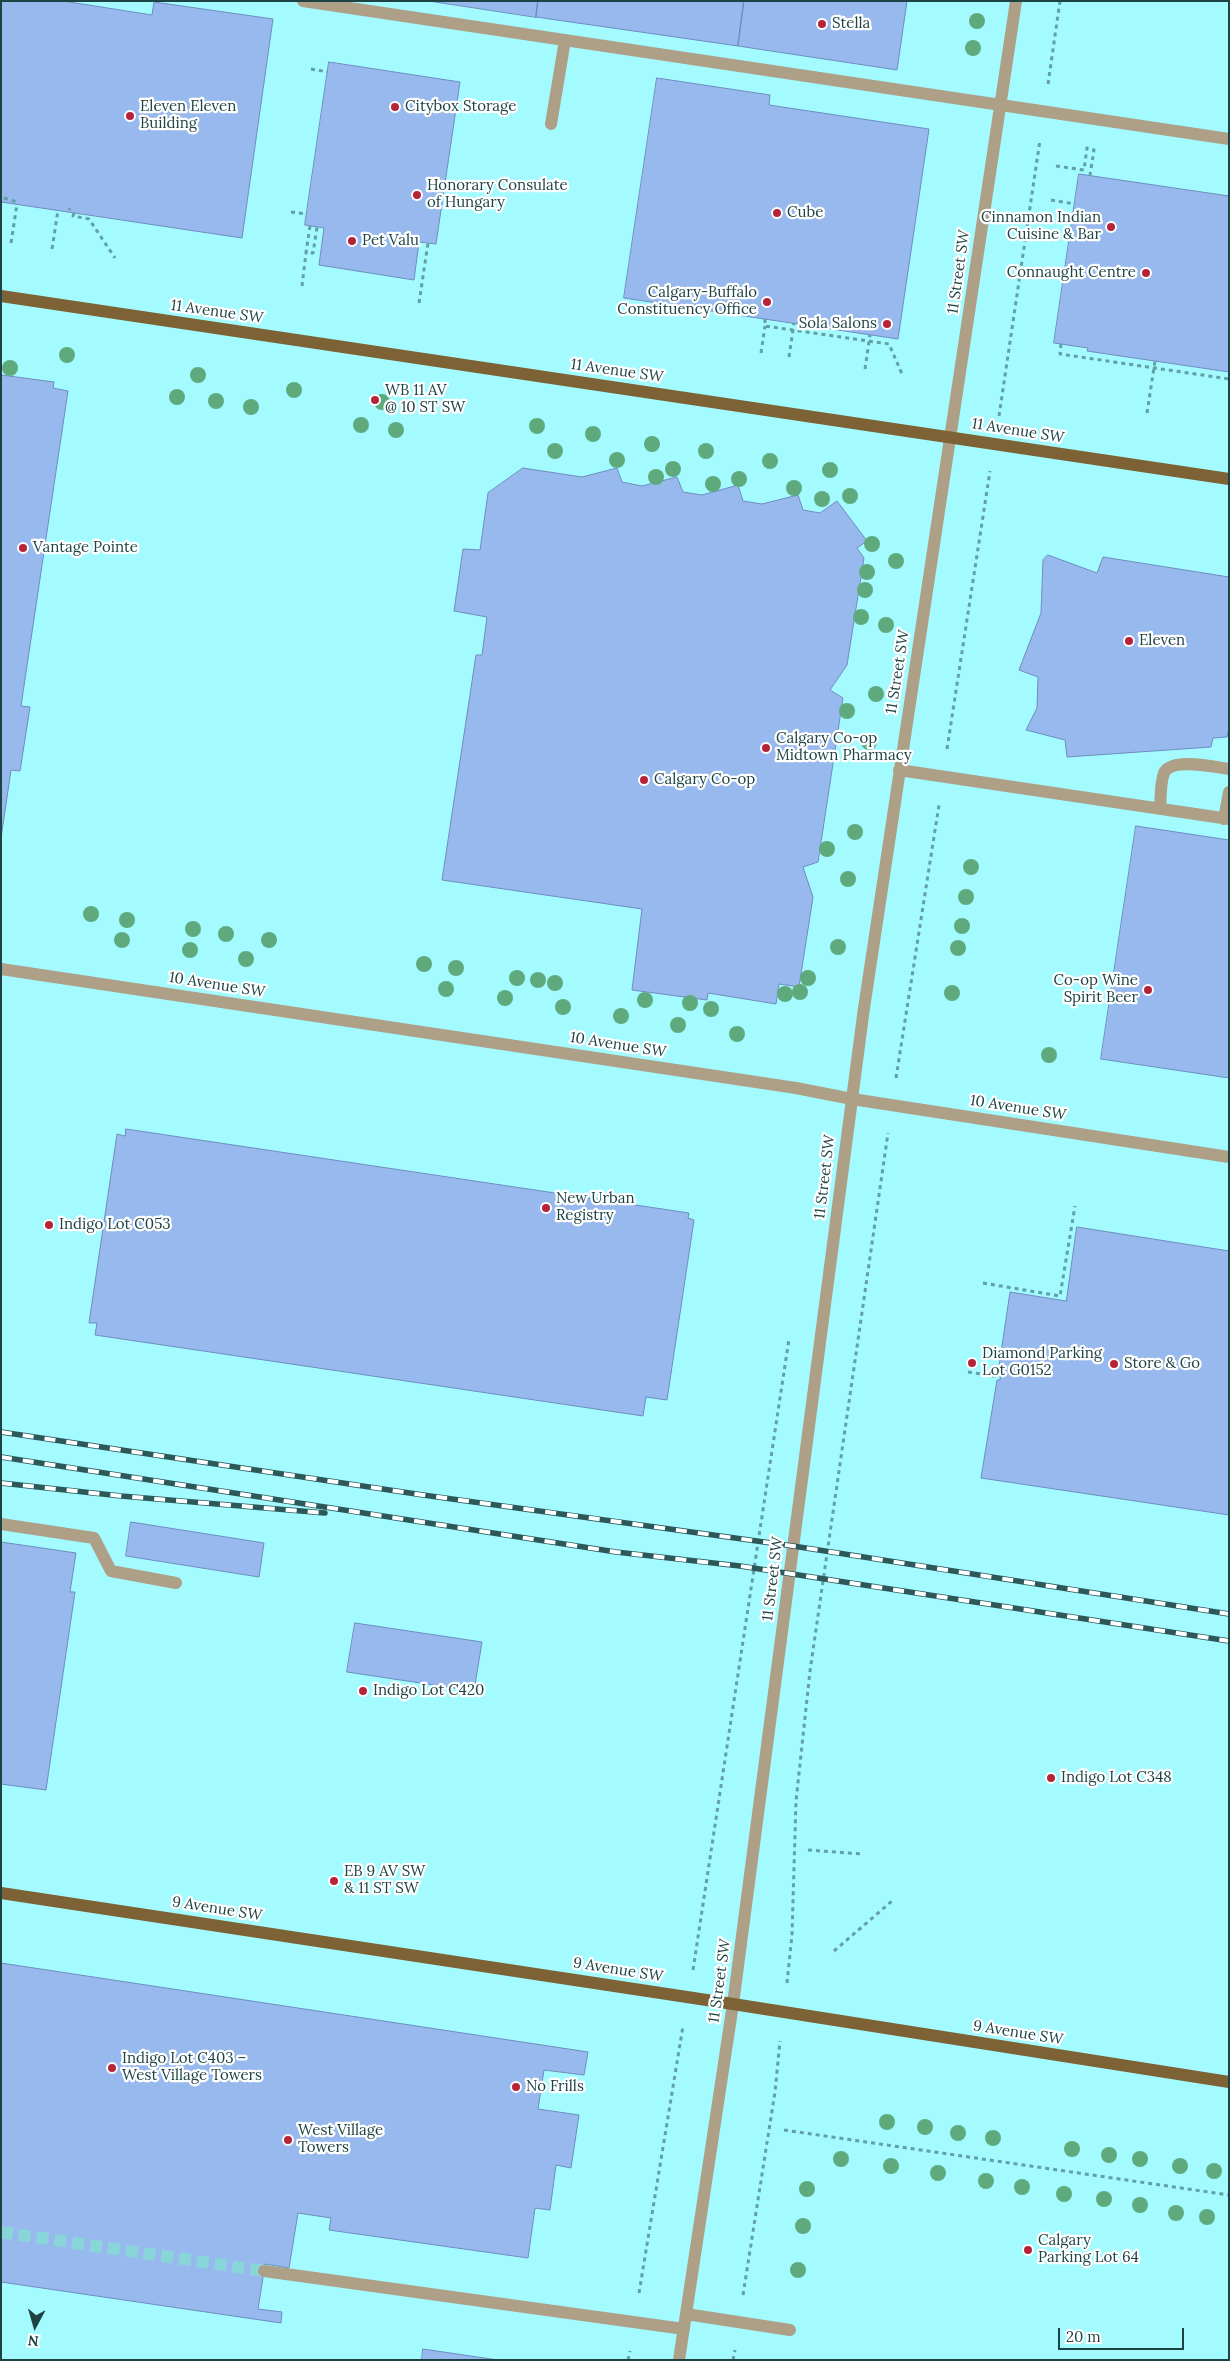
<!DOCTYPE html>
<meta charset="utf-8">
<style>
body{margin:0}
#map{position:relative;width:1230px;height:2361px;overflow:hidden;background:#a3faff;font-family:Lora,serif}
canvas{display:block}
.frame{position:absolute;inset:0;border:2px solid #1e4345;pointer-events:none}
.north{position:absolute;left:10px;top:2301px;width:50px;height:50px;-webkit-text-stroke:4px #fff;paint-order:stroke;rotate:186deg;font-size:14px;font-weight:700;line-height:20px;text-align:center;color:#1e4345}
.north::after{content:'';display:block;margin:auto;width:18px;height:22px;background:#1e4345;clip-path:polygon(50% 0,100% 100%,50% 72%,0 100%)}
.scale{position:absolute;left:1058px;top:2328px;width:126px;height:22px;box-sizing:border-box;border:2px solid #1e4345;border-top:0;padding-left:6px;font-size:15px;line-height:18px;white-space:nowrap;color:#1e4345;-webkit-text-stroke:4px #fff;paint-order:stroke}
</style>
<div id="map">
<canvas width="1230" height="2361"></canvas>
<div class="frame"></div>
<div class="north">N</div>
<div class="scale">20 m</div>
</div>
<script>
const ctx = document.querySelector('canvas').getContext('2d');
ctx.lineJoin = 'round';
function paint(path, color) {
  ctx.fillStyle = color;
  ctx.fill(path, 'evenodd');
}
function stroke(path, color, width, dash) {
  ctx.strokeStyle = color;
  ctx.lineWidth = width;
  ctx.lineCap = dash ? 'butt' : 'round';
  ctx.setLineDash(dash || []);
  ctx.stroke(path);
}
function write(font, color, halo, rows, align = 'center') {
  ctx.font = font + ' Lora,serif';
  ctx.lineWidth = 4.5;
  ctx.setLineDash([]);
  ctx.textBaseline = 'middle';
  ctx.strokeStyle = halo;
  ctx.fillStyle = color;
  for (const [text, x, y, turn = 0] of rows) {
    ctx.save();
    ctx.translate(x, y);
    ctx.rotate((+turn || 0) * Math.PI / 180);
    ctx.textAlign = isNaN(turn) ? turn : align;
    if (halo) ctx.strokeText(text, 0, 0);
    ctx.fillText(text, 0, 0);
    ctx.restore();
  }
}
const building = new Path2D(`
 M 1,1 L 63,1 L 152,15 L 154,2 L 273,19 L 242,238 L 1,202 Z
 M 429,1 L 538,1 L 536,17 Z
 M 538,1 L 744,1 L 738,46 L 536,17 Z
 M 744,1 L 907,1 L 897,70 L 738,46 Z
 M 329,62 L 460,82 L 436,244 L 419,242 L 414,280 L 319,265 L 324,228 L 305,225 Z
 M 657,78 L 770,95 L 769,105 L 929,129 L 898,339 L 624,298 Z
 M 1079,174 L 1229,196 L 1229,372 L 1087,351 L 1088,348 L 1054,343 Z
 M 1,375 L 54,382 L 53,388 L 68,391 L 21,706 L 30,707 L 20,771 L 11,770 L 1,838 Z
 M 523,468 L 582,477 L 617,468 L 622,482 L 642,486 L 677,477 L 683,492 L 702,495 L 738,485 L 743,501 L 762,504 L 798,495 L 803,510 L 820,513 L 837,501 L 867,541 L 857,548 L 864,558 L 847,665 L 830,690 L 843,698 L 818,862 L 803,867 L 813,897 L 799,987 L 779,984 L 776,1004 L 708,993 L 707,1000 L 632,990 L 642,909 L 442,880 L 476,655 L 482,655 L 487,617 L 454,611 L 463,549 L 480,550 L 488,493 Z
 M 1048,555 L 1097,573 L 1103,557 L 1229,577 L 1229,727 L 1227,737 L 1213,738 L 1211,747 L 1067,757 L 1065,740 L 1026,730 L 1037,708 L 1038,677 L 1019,670 L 1041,613 L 1043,560 Z
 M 1136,826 L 1229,840 L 1229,1078 L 1101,1059 Z
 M 126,1129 L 689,1213 L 688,1218 L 694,1220 L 667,1400 L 646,1397 L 643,1416 L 95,1335 L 97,1323 L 89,1323 L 117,1134 L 125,1136 Z
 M 1077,1227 L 1229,1251 L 1229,1515 L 981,1478 L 997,1380 L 1000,1380 L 1001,1374 L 998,1373 L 1010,1292 L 1066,1301 Z
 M 131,1522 L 264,1543 L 259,1577 L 126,1556 Z
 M 1,1542 L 76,1553 L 70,1592 L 75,1592 L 46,1790 L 1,1784 Z
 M 355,1623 L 482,1642 L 474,1691 L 347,1672 Z
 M 1,1963 L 588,2052 L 584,2075 L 544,2070 L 538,2109 L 579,2115 L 571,2168 L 556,2165 L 550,2210 L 535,2208 L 528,2258 L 329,2230 L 331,2218 L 298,2213 L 289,2268 L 265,2264 L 264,2271 L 258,2309 L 282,2312 L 281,2323 L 1,2282 Z
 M 423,2349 L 498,2360 L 422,2360 Z`);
paint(building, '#98b9ee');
stroke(building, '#6e8dbf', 1);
stroke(new Path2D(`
 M 1,2232 L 264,2271`), '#88d5da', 12, [12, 6]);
stroke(new Path2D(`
 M 311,69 L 328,72
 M 1048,84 L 1060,1
 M 1056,166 L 1084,170 L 1087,148 L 1094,150 L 1090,175
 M 4,198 L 17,202
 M 1051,200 L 1075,204
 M 69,210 L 70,208
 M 291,212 L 307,214
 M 74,213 L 73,216 L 89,219 L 115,258
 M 1081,213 L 1088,215
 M 310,226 L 306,253 L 313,253 L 317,227
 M 11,243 L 17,204
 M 52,249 L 58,210
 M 302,286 L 306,253
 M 419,303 L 428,243
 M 765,319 L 765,326 L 889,344 L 902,374
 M 1061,344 L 1060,354 L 1229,379
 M 761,353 L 765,326
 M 789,357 L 794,323
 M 865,369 L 870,335
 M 1147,413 L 1155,361
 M 999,416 L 1040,140
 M 947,749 L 990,471
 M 896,1078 L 939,805
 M 983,1283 L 1060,1296 L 1075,1206
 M 968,1372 L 1000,1377
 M 808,1850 L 862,1854
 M 834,1951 L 892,1901
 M 693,1970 L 789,1339
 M 787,1983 L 792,1935 L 796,1801 L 810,1671 L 888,1133
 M 784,2130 L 1229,2195
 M 639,2293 L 683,2026
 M 743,2295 L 775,2092 L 780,2041
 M 628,2360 L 630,2351
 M 733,2360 L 735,2350`), '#62a0a4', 3, [4, 4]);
stroke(new Path2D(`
 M 303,1 L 1229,139
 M 551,124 L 565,40
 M 899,770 L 1229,819
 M 1160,809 C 1161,798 1160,783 1164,773 C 1171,757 1215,767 1229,769
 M 1224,819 L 1229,792
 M 1,969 L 796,1088 L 852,1099 L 1229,1157
 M 1,1524 L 94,1538 L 111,1571 L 176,1583
 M 264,2271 L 684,2329
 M 686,2314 L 790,2330
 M 679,2360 L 733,2004 L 864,1008 L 1016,1`), '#ae9f87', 12);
stroke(new Path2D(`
 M 1,296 L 1229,479
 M 1,1893 L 733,2004 L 1229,2082`), '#7c6234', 12);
const rail = new Path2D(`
 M 1,1432 L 423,1495 L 793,1546 L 1229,1614
 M 1,1457 L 616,1552 L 740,1566 L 1229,1641
 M 1,1483 L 121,1496 L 325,1513`);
stroke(rail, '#2d585a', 5.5);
stroke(rail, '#fff', 4, [11]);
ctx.fillStyle = '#5faa7d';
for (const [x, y] of [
 [977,21],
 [973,48],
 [67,355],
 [10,368],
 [198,375],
 [294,390],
 [177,397],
 [216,401],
 [382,402],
 [251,407],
 [361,425],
 [537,426],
 [396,430],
 [593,434],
 [652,444],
 [555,451],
 [706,451],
 [617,460],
 [770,461],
 [673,469],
 [830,470],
 [656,477],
 [739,479],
 [713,484],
 [794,488],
 [850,496],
 [822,499],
 [872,544],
 [896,561],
 [867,572],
 [865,590],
 [861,617],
 [886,625],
 [876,694],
 [847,711],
 [869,742],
 [855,832],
 [827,849],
 [971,867],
 [848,879],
 [966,897],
 [91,914],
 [127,920],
 [962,926],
 [193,929],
 [226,934],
 [122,940],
 [269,940],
 [838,947],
 [958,948],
 [190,950],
 [246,959],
 [424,964],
 [456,968],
 [517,978],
 [808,978],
 [538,980],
 [555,983],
 [446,989],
 [800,992],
 [952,993],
 [785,994],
 [505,998],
 [645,1000],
 [690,1003],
 [563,1007],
 [711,1009],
 [621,1016],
 [678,1025],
 [737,1034],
 [1049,1055],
 [887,2122],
 [925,2127],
 [958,2133],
 [993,2138],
 [1072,2149],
 [1109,2155],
 [841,2159],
 [1140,2159],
 [891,2166],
 [1180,2166],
 [1214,2171],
 [938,2173],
 [986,2181],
 [1022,2187],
 [807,2189],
 [1064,2194],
 [1104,2199],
 [1140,2205],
 [1176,2213],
 [1207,2217],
 [803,2226],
 [798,2270]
]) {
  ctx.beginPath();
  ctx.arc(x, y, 8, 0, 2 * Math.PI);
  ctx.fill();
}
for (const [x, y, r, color] of [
 [822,24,5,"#b62439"],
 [395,107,5,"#b62439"],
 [130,116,5,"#b62439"],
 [417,195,5,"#b62439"],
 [777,213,5,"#b62439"],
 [1111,227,5,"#b62439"],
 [352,241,5,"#b62439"],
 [1146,273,5,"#b62439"],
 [767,302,5,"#b62439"],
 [887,324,5,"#b62439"],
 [375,400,5,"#b62439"],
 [23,548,5,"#b62439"],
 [1129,641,5,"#b62439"],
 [766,748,5,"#b62439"],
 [644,780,5,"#b62439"],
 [1148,990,5,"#b62439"],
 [546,1208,5,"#b62439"],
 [49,1225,5,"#b62439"],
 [972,1363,5,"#b62439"],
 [1114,1364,5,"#b62439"],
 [363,1691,5,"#b62439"],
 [1051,1778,5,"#b62439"],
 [334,1881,5,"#b62439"],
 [112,2068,5,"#b62439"],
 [516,2087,5,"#b62439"],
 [288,2140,5,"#b62439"],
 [1028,2250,5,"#b62439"]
]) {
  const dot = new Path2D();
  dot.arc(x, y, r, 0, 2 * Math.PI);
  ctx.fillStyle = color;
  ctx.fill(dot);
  stroke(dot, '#fff', 2);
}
write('15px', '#1e4345', '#fff', [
 ["Stella",832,24],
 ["Eleven Eleven",140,107],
 ["Building",140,124],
 ["Citybox Storage",405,107],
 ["Honorary Consulate",427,186],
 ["of Hungary",427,203],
 ["Cube",787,213],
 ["Cinnamon Indian",1101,218,"right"],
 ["Cuisine & Bar",1101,235,"right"],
 ["Pet Valu",362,241],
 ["Connaught Centre",1136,273,"right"],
 ["Calgary-Buffalo",757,293,"right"],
 ["Constituency Office",757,310,"right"],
 ["Sola Salons",877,324,"right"],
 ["WB 11 AV",385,391],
 ["@ 10 ST SW",385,408],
 ["Vantage Pointe",33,548],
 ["Eleven",1139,641],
 ["Calgary Co-op",776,739],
 ["Midtown Pharmacy",776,756],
 ["Calgary Co-op",654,780],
 ["Co-op Wine",1138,981,"right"],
 ["Spirit Beer",1138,998,"right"],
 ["New Urban",556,1199],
 ["Registry",556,1216],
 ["Indigo Lot C053",59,1225],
 ["Diamond Parking",982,1354],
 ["Lot G0152",982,1371],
 ["Store & Go",1124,1364],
 ["Indigo Lot C420",373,1691],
 ["Indigo Lot C348",1061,1778],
 ["EB 9 AV SW",344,1872],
 ["& 11 ST SW",344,1889],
 ["Indigo Lot C403 –",122,2059],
 ["West Village Towers",122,2076],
 ["No Frills",526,2087],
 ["West Village",298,2131],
 ["Towers",298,2148],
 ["Calgary",1038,2241],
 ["Parking Lot 64",1038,2258]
], 'left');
write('15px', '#1e4345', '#fff', [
 ["11 Street SW",959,272,-82],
 ["11 Avenue SW",217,312,8],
 ["11 Avenue SW",617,371,8],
 ["11 Avenue SW",1018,431,9],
 ["11 Street SW",898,672,-81],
 ["10 Avenue SW",217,985,9],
 ["10 Avenue SW",618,1045,9],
 ["10 Avenue SW",1018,1108,9],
 ["11 Street SW",825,1177,-83],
 ["11 Street SW",773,1579,-83],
 ["9 Avenue SW",217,1909,9],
 ["9 Avenue SW",618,1970,9],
 ["11 Street SW",720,1981,-82],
 ["9 Avenue SW",1018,2033,9]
]);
</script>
